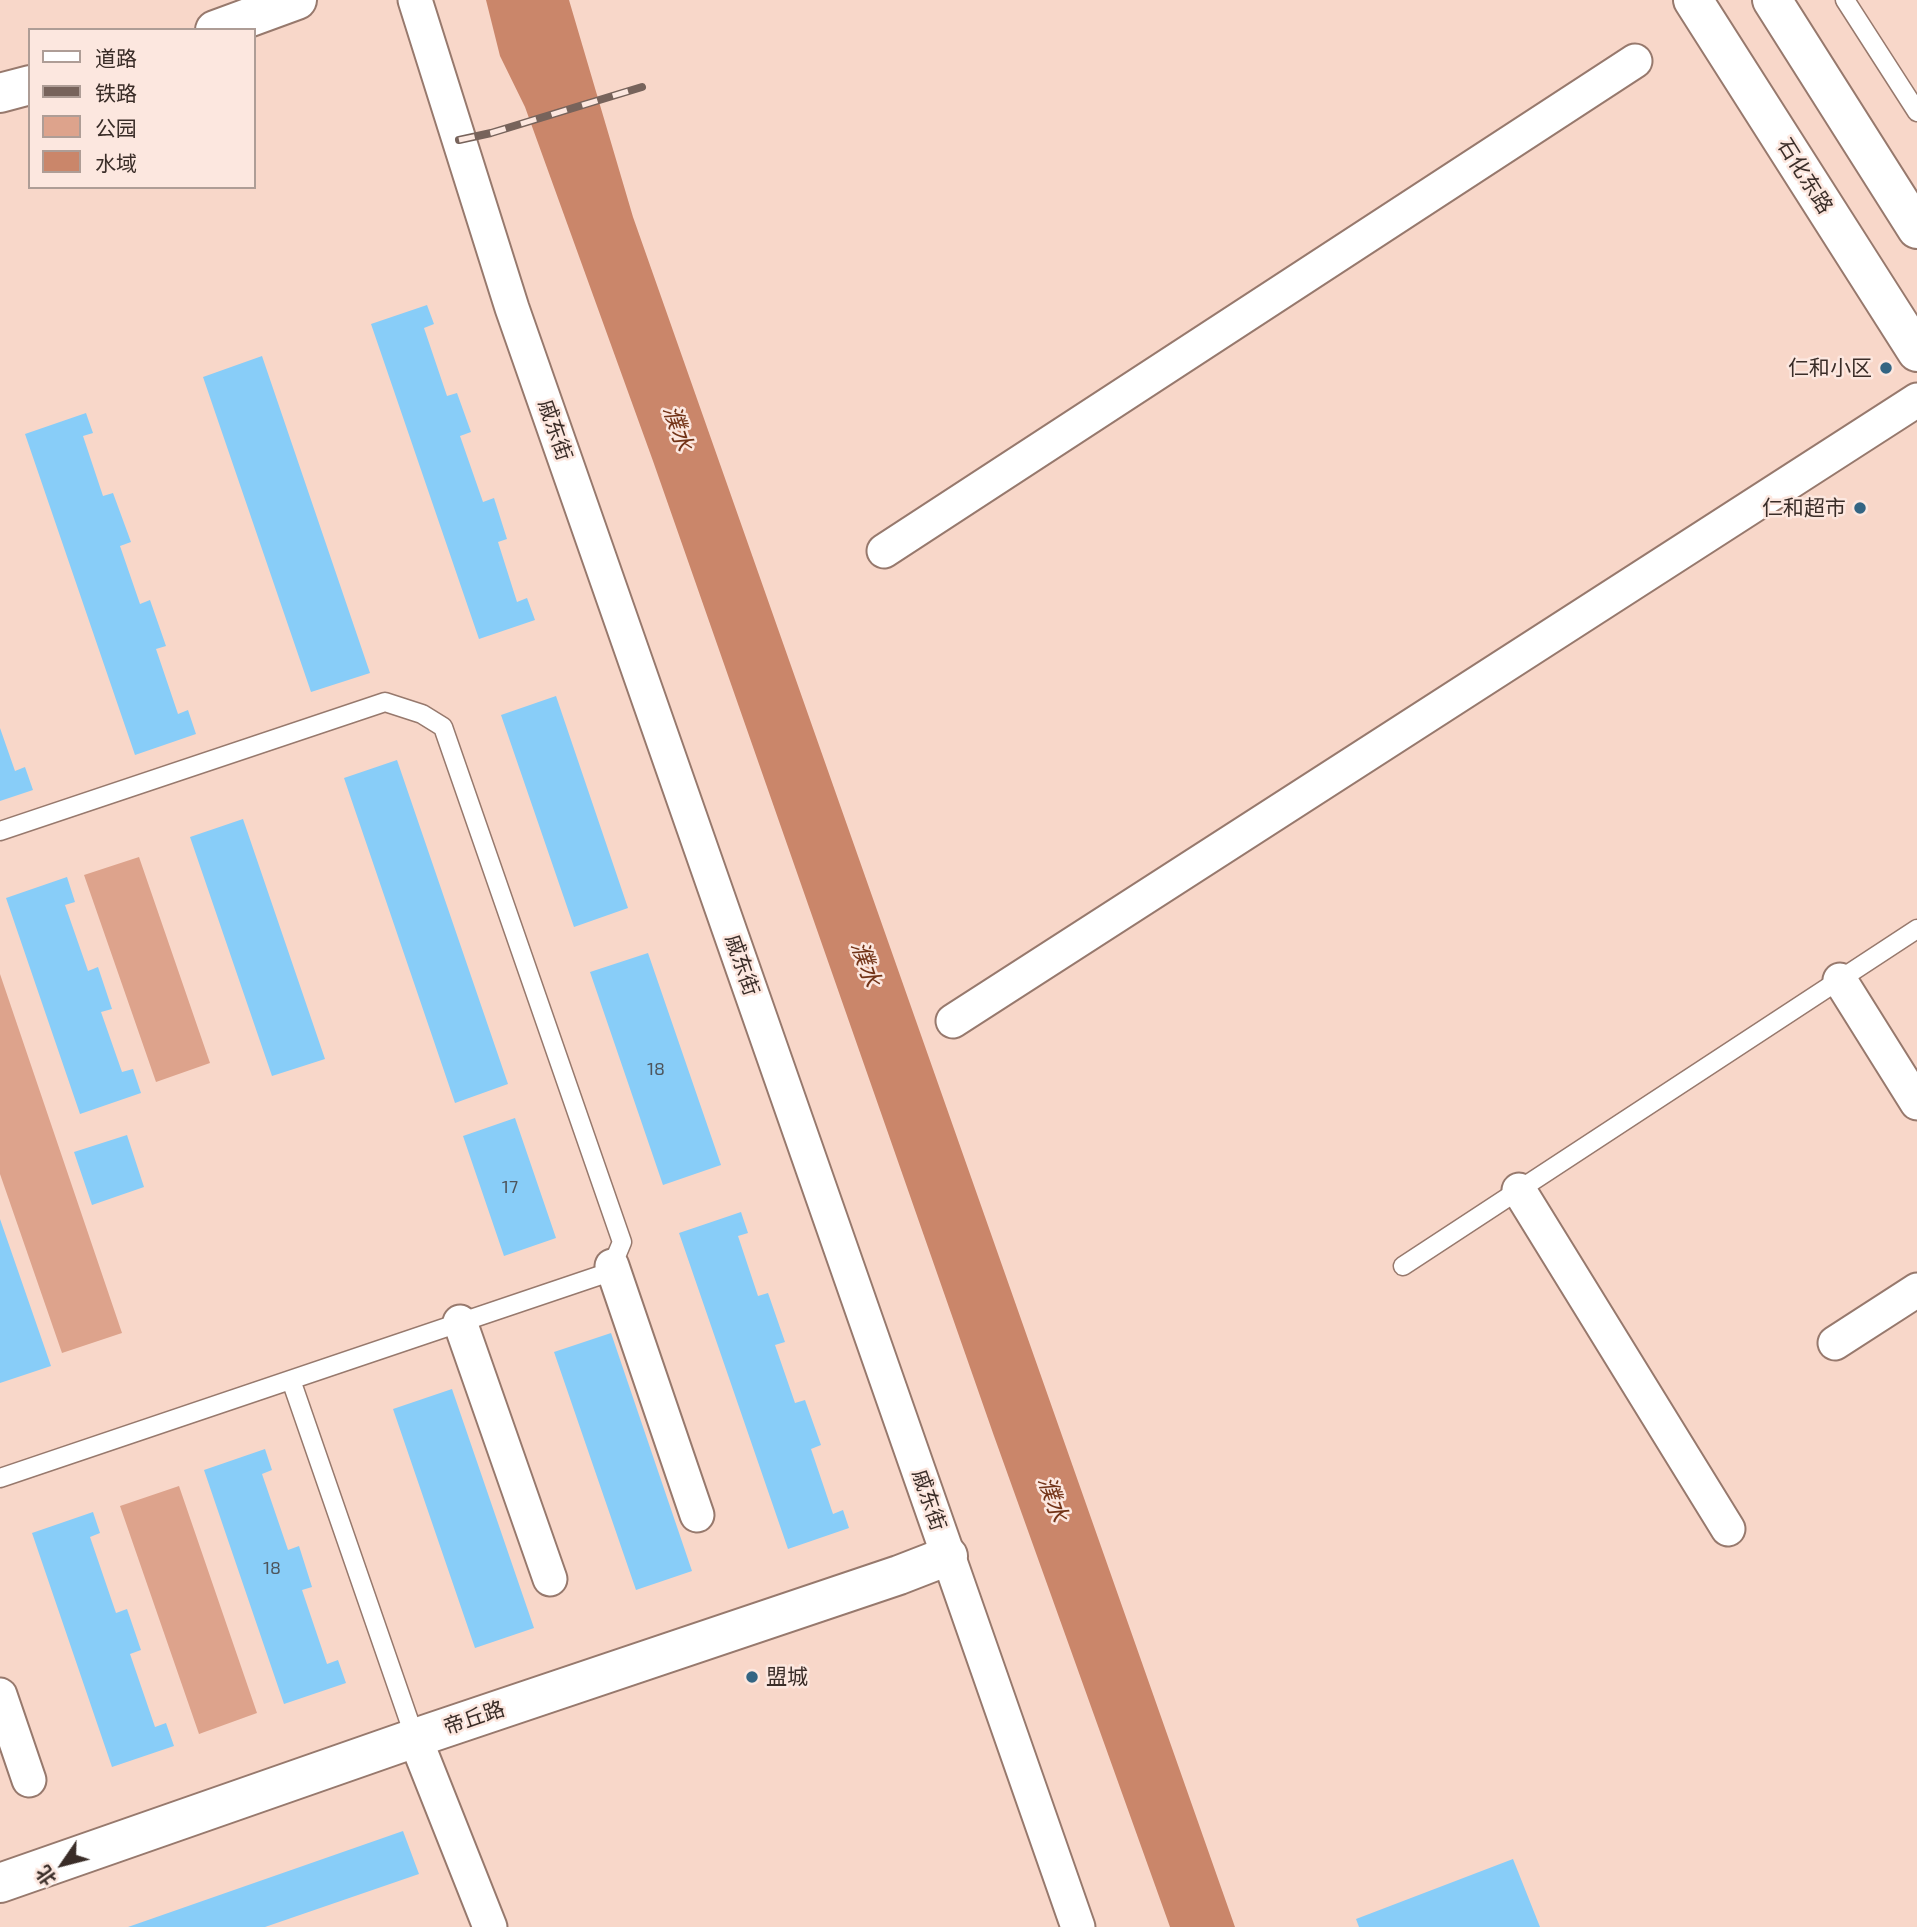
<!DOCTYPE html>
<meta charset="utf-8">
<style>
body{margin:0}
#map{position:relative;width:1917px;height:1927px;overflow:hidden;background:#f8d7c9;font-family:"Exo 2","Noto Sans SC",sans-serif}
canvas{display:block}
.legend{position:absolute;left:28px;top:28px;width:228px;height:161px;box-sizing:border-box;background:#fce7df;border:2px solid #ae9d96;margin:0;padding:9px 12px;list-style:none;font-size:21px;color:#3a2d28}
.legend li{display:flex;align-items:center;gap:14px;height:35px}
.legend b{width:35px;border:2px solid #ae9d96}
.north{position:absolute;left:28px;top:1829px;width:70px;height:70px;-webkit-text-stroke:5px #fce7df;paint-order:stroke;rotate:235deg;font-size:19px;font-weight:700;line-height:28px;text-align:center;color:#3a2d28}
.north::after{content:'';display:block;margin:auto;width:24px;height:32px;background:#3a2d28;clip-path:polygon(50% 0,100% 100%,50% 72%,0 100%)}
</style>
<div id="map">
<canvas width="1917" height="1927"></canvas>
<ul class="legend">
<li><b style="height:9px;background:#fff"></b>道路</li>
<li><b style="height:9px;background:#77635b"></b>铁路</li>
<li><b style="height:19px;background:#dda38c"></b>公园</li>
<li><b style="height:19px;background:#ca866a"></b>水域</li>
</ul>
<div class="north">北</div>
</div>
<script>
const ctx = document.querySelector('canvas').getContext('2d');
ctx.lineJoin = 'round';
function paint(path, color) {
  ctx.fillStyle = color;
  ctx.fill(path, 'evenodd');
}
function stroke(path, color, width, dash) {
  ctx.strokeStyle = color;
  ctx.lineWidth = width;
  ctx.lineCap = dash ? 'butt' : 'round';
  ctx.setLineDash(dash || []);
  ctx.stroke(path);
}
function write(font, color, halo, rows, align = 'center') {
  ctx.font = font + ' "Exo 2","Noto Sans SC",sans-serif';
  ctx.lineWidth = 5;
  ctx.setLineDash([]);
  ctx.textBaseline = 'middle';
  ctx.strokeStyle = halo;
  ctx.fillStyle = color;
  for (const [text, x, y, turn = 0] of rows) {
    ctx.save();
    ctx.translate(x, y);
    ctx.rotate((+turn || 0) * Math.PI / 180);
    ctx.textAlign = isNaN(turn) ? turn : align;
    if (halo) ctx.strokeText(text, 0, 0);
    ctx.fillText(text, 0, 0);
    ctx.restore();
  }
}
paint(new Path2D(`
 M 139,857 L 210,1063 L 156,1082 L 84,875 Z
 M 0,974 L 122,1333 L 62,1353 L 0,1174 Z
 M 179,1486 L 257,1713 L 199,1734 L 120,1506 Z`), '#dda38c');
paint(new Path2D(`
 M 486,0 L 569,0 L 633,217 L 1235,1927 L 1170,1927 L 994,1436 L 653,461 L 525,107 L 500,56 Z`), '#ca866a');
paint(new Path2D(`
 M 427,305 L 434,324 L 424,328 L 447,396 L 457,393 L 471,432 L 460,436 L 483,502 L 494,498 L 507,539 L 498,542 L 517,602 L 527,598 L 535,620 L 479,639 L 371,324 Z
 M 262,356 L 370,673 L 311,692 L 203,377 Z
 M 86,413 L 93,433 L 83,436 L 103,496 L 113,493 L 131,542 L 120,546 L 140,604 L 150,600 L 166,646 L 156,649 L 178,714 L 188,710 L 196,734 L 135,755 L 25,434 Z
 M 556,696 L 628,908 L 574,927 L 501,715 Z
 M 0,728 L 15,771 L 25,767 L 33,790 L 0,801 Z
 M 397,760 L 508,1084 L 455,1103 L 344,778 Z
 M 243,819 L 325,1059 L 272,1076 L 190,837 Z
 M 67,877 L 75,902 L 65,905 L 88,971 L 98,967 L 112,1009 L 101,1012 L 122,1072 L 133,1069 L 141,1093 L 80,1114 L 6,898 Z
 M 648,953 L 721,1165 L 663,1185 L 590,972 Z
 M 515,1118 L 556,1238 L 504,1256 L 463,1136 Z
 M 127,1135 L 144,1187 L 92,1205 L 74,1152 Z
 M 741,1212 L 748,1233 L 738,1236 L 758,1296 L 768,1293 L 785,1342 L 775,1345 L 795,1403 L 805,1400 L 821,1445 L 811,1449 L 833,1514 L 843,1510 L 849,1528 L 788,1549 L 679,1233 Z
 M 0,1219 L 51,1366 L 0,1383 Z
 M 611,1333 L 692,1571 L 636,1590 L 554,1352 Z
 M 452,1389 L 534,1628 L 475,1648 L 393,1409 Z
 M 265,1449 L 272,1470 L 262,1474 L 288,1550 L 299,1546 L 312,1587 L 302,1590 L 327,1664 L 338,1660 L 346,1683 L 284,1704 L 204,1470 Z
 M 93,1512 L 100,1533 L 90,1537 L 116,1613 L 127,1609 L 141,1650 L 130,1654 L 155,1727 L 166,1723 L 174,1746 L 112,1767 L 32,1533 Z
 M 403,1831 L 419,1874 L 265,1927 L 128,1927 Z
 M 1513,1859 L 1540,1927 L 1359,1927 L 1356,1919 Z`), '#88cdf8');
const service = new Path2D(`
 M 1845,0 L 1917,112
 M 0,831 L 385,702 L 422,714 L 443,727 L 622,1242 L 612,1266 L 601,1275 L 0,1478
 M 1403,1266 L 1917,929
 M 291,1380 L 415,1738`);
const minor = new Path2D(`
 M 415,0 L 512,308 L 1078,1927
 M 884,551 L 1635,61
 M 1840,980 L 1917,1103
 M 953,1021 L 1917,400
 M 1519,1190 L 1728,1529
 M 612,1266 L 697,1515
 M 460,1322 L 550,1579
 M 1835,1343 L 1917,1290
 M 0,1695 L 29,1780
 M 415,1738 L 490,1927`);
const tertiary = new Path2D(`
 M 215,30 L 297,0
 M 0,93 L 30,85
 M 0,1883 L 415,1738 L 899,1575 L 948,1556`);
const secondary = new Path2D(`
 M 1693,0 L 1917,352
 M 1772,0 L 1917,229`);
stroke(service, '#97796d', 21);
stroke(minor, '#97796d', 37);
stroke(tertiary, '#97796d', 42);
stroke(secondary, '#97796d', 42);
stroke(service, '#fff', 18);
stroke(minor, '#fff', 33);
stroke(tertiary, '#fff', 38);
stroke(secondary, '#fff', 38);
const rail = new Path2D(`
 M 459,140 L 491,133 L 642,87`);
stroke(rail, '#77635b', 8);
stroke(rail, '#fce7df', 5, [16]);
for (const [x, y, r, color] of [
 [1886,368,7,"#336583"],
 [1860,508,7,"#336583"],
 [752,1677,7,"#336583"]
]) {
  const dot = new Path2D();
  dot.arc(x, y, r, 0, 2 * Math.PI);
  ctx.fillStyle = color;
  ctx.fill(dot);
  stroke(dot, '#fce7df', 2.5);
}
write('18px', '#4e555c', null, [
 ["18",656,1069],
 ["17",510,1187],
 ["18",272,1568]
]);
write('21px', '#3a2d28', '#fce7df', [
 ["石化东路",1805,176,58],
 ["戚东街",555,430,71],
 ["戚东街",742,965,71],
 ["戚东街",929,1500,71],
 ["帝丘路",474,1718,-19]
]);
write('21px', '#3a2d28', '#fce7df', [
 ["仁和小区",1872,368],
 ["仁和超市",1846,508],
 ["盟城",766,1677,"left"]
], 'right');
write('italic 23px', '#723317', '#fce7df', [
 ["濮水",678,428,71],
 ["濮水",866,964,71],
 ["濮水",1053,1499,71]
]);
</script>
